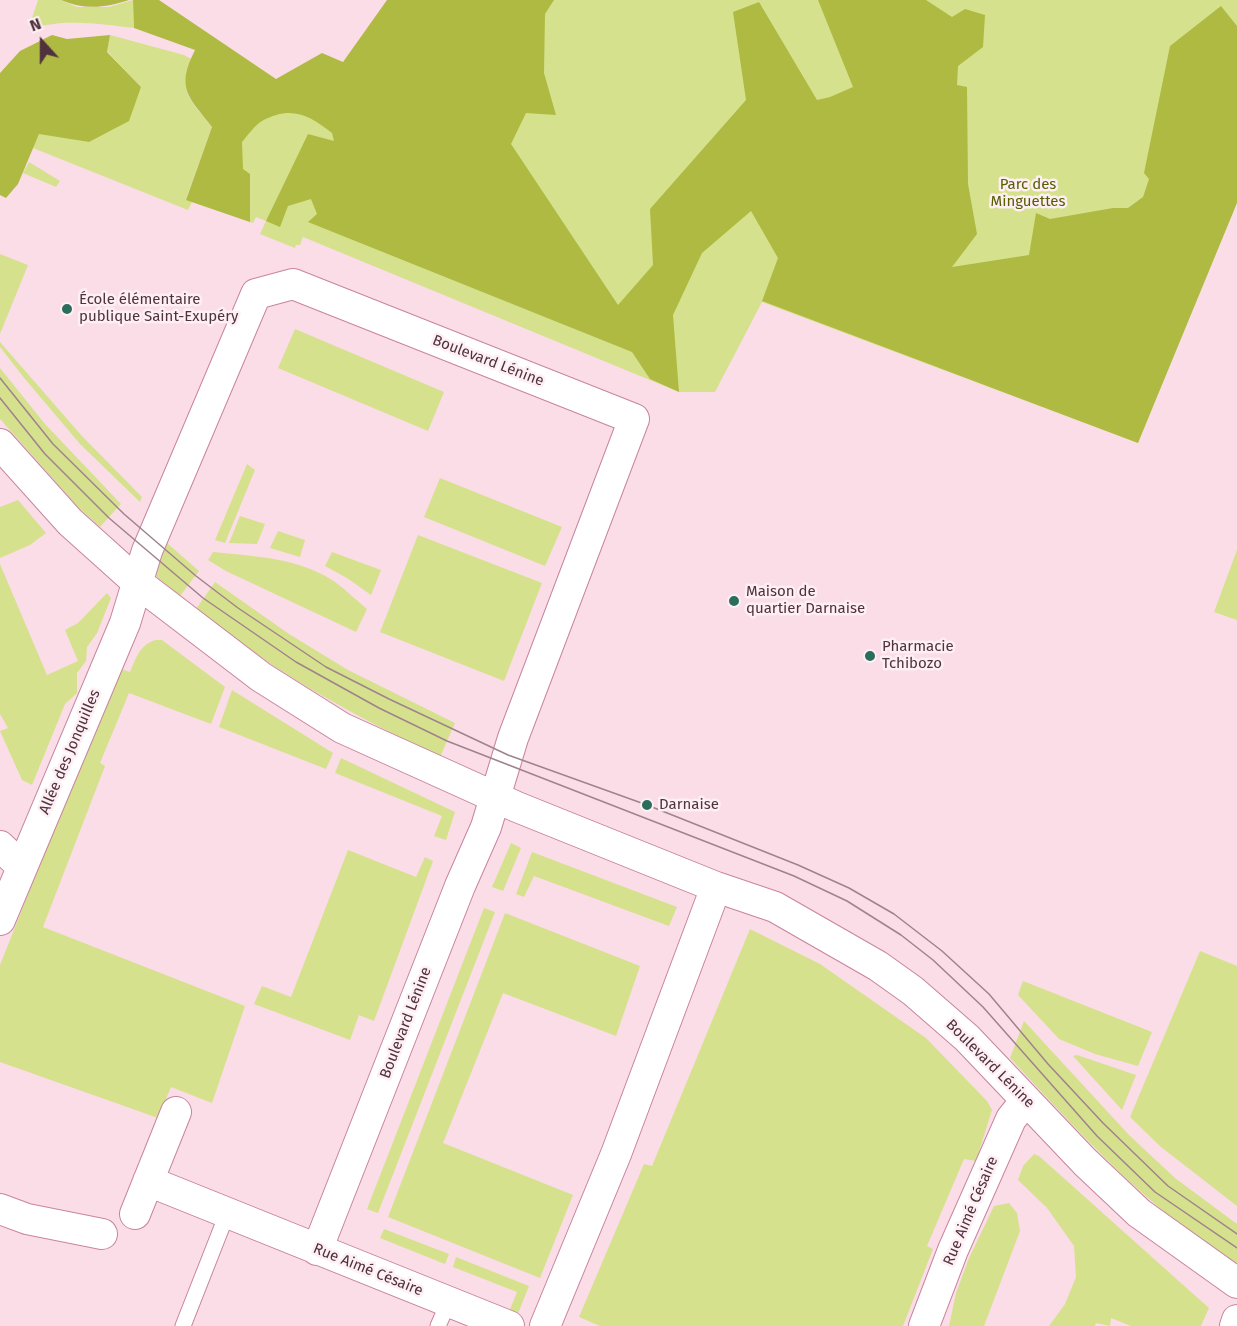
<!DOCTYPE html>
<meta charset="utf-8">
<style>
body{margin:0}
#map{position:relative;width:1237px;height:1326px;overflow:hidden;background:#fbdde7;font-family:"Fira Sans",sans-serif}
canvas{display:block}
.north{position:absolute;left:12px;top:12px;width:60px;height:60px;-webkit-text-stroke:4px #feeff4;paint-order:stroke;rotate:339deg;font-size:16px;font-weight:700;line-height:24px;text-align:center;color:#4f323e}
.north::after{content:'';display:block;margin:auto;width:21px;height:27px;background:#4f323e;clip-path:polygon(50% 0,100% 100%,50% 72%,0 100%)}
</style>
<div id="map">
<canvas width="1237" height="1326"></canvas>
<div class="north">N</div>
</div>
<script>
const ctx = document.querySelector('canvas').getContext('2d');
ctx.lineJoin = 'round';
function paint(path, color) {
  ctx.fillStyle = color;
  ctx.fill(path, 'evenodd');
}
function stroke(path, color, width, dash) {
  ctx.strokeStyle = color;
  ctx.lineWidth = width;
  ctx.lineCap = dash ? 'butt' : 'round';
  ctx.setLineDash(dash || []);
  ctx.stroke(path);
}
function write(font, color, halo, rows, align = 'center') {
  ctx.font = font + ' "Fira Sans",sans-serif';
  ctx.lineWidth = 5;
  ctx.setLineDash([]);
  ctx.textBaseline = 'middle';
  ctx.strokeStyle = halo;
  ctx.fillStyle = color;
  for (const [text, x, y, turn = 0] of rows) {
    ctx.save();
    ctx.translate(x, y);
    ctx.rotate((+turn || 0) * Math.PI / 180);
    ctx.textAlign = isNaN(turn) ? turn : align;
    if (halo) ctx.strokeText(text, 0, 0);
    ctx.fillText(text, 0, 0);
    ctx.restore();
  }
}
paint(new Path2D(`
 M 38,0 L 61,0 L 77,7 L 109,7 L 133,0 L 134,28 C 100,24 64,18 30,29 L 29,27 Z
 M 388,0 L 1237,0 L 1237,192 L 1138,443 L 762,302 L 715,392 L 679,392 L 303,237 L 300,245 L 296,245 L 295,248 L 260,234 L 266,221 L 256,217 L 253,223 L 192,202 L 188,210 L 33,148 L 39,133 L 89,142 L 141,87 L 107,51 L 110,35 L 184,55 L 191,59 C 177,93 192,101 212,127 L 186,199 L 256,115 L 327,89 Z
 M 29,162 L 60,181 L 56,187 L 23,173 Z
 M 0,254 L 28,265 L 0,334 Z
 M 295,329 L 444,392 L 428,431 L 278,368 Z
 M 0,342 L 81,435 L 142,497 L 140,502 L 80,444 L 25,379 L 0,347 Z
 M 0,368 L 45,424 L 121,504 L 100,527 L 78,507 L 0,419 Z
 M 247,464 L 255,470 L 225,543 L 215,540 Z
 M 440,478 L 562,527 L 545,566 L 424,517 Z
 M 18,500 L 46,533 L 30,545 L 0,558 L 0,507 Z
 M 240,516 L 265,524 L 257,544 L 229,543 Z
 M 278,531 L 305,540 L 300,557 L 270,548 Z
 M 418,535 L 542,583 L 504,681 L 380,632 Z
 M 167,543 L 199,571 L 180,596 L 156,576 L 157,569 Z
 M 1237,550 L 1237,620 L 1214,612 Z
 M 213,552 C 253,556 301,558 335,582 C 346,590 356,600 367,609 L 356,632 L 226,571 L 208,560 Z
 M 332,552 L 381,570 L 371,595 L 347,578 L 325,566 Z
 M 0,564 L 47,675 L 78,661 L 65,630 L 78,623 L 107,593 L 111,598 L 97,633 L 87,647 L 86,661 L 77,673 L 77,693 L 65,704 L 32,785 L 22,780 L 0,731 L 8,728 L 0,714 Z
 M 215,582 L 289,634 L 348,670 L 455,723 L 440,757 C 383,729 327,701 274,666 C 247,648 221,628 196,609 Z
 M 156,640 L 162,640 L 225,687 L 211,724 L 129,693 L 100,763 L 105,766 L 43,927 L 245,1006 L 212,1103 L 171,1087 L 158,1118 L 0,1062 L 0,965 L 118,668 L 130,672 C 136,658 140,644 156,640 Z
 M 232,690 L 333,753 L 326,769 L 219,727 Z
 M 341,758 L 455,812 L 446,840 L 434,836 L 442,816 L 335,773 Z
 M 511,843 L 521,848 L 503,891 L 492,887 Z
 M 348,850 L 416,877 L 425,857 L 433,861 L 374,1021 L 359,1015 L 350,1040 L 254,1004 L 262,986 L 291,997 Z
 M 532,852 L 677,907 L 669,926 L 534,876 L 524,897 L 516,894 Z
 M 484,908 L 495,912 L 378,1213 L 367,1209 Z
 M 505,913 L 640,966 L 616,1036 L 503,993 L 443,1143 L 573,1195 L 540,1278 L 388,1217 Z
 M 750,929 L 820,964 L 926,1038 L 987,1101 L 992,1110 L 976,1161 L 964,1159 L 927,1246 L 933,1249 L 903,1326 L 600,1326 L 579,1317 L 644,1164 L 652,1166 Z
 M 1200,951 L 1237,966 L 1237,1206 L 1161,1147 L 1130,1117 Z
 M 1023,981 L 1152,1032 L 1138,1066 L 1095,1054 L 1059,1039 L 1018,995 Z
 M 1024,1021 L 1129,1135 L 1175,1178 L 1237,1224 L 1237,1264 C 1147,1209 1081,1134 1010,1058 Z
 M 1077,1055 L 1136,1075 L 1122,1110 L 1073,1056 Z
 M 1034,1154 L 1039,1156 L 1209,1308 L 1201,1326 L 1131,1326 L 1111,1318 L 1110,1326 L 1096,1323 L 1095,1326 L 1049,1326 L 1065,1304 L 1076,1277 L 1074,1246 L 1047,1208 L 1018,1180 L 1023,1166 Z
 M 1009,1203 L 1017,1213 L 1020,1231 L 984,1326 L 949,1326 L 956,1293 L 969,1258 L 994,1206 Z
 M 384,1229 L 449,1254 L 445,1264 L 380,1238 Z
 M 456,1257 L 529,1286 L 517,1316 L 509,1312 L 517,1292 L 453,1267 Z`), '#d6e18d');
paint(new Path2D(`
 M 61,0 L 129,0 C 105,8 84,10 61,0 Z
 M 133,0 L 159,0 L 276,79 L 322,53 L 343,62 L 387,0 L 554,0 L 545,14 L 544,73 L 556,115 L 526,113 L 511,144 L 618,305 L 653,265 L 650,209 L 746,100 L 733,12 L 759,2 L 817,100 L 830,97 L 853,87 L 818,0 L 926,0 L 952,17 L 965,9 L 985,15 L 983,47 L 958,66 L 957,85 L 967,87 L 968,184 L 977,234 L 952,267 L 1029,255 L 1036,213 L 1050,219 L 1113,208 L 1128,208 L 1143,197 L 1149,179 L 1144,173 L 1170,46 L 1221,6 L 1237,26 L 1237,203 L 1138,443 L 762,301 L 778,258 L 751,211 L 702,253 L 673,315 L 679,392 L 650,379 L 632,352 L 308,222 L 317,214 L 311,199 L 288,206 L 280,227 L 266,221 L 308,134 L 334,141 L 332,133 C 309,115 291,105 262,121 C 255,125 248,135 242,142 L 243,169 L 250,174 L 250,222 L 186,200 L 212,127 C 189,97 175,89 195,50 L 134,28 Z
 M 52,35 L 67,39 L 110,35 L 107,52 L 141,87 L 129,121 L 89,142 L 39,134 L 18,184 L 6,198 L 0,195 L 0,73 L 20,51 Z`), '#afba43');
const lane = new Path2D(`
 M 183,1326 L 227,1214
 M 438,1326 L 449,1301`);
const street = new Path2D(`
 M 0,444 L 70,522 L 138,583 L 261,677 L 342,728 L 517,807 L 716,887 L 775,907 L 878,966 L 913,991 L 967,1038 L 1085,1162 L 1139,1213 L 1237,1283
 M 0,846 L 21,866
 M 0,920 L 125,623 L 147,551 L 256,294 L 293,284 L 634,419 L 513,738 L 486,827 L 460,886 L 317,1250
 M 148,1181 L 509,1326
 M 0,1209 L 27,1219 L 102,1234
 M 135,1214 L 176,1112
 M 545,1326 L 616,1154 L 716,887
 M 924,1326 L 953,1250 L 1011,1119 L 1026,1100
 M 1235,1326 L 1237,1320`);
stroke(lane, '#c8849f', 17);
stroke(street, '#c8849f', 32);
stroke(lane, '#fff', 15);
stroke(street, '#fff', 30);
stroke(new Path2D(`
 M 0,378 L 53,444 L 124,514 L 196,576 L 238,608 L 326,667 L 389,699 L 508,755 L 647,805 L 798,865 L 849,888 L 894,914 L 942,951 L 989,994 L 1048,1064 L 1103,1123 L 1168,1186 L 1237,1234
 M 0,398 L 45,454 L 109,518 L 203,598 L 296,662 L 379,708 L 447,741 L 794,876 L 847,901 L 901,935 L 933,960 L 983,1007 L 1097,1136 L 1155,1192 L 1237,1248`), '#a0828d', 1.5);
for (const [x, y, r, color] of [
 [67,309,6,"#2b6d5d"],
 [734,601,6,"#2b6d5d"],
 [870,656,6,"#2b6d5d"],
 [647,805,6,"#2b6d5d"]
]) {
  const dot = new Path2D();
  dot.arc(x, y, r, 0, 2 * Math.PI);
  ctx.fillStyle = color;
  ctx.fill(dot);
  stroke(dot, '#feeff4', 2);
}
write('15px', '#575e02', '#feeff4', [
 ["Parc des",1028,185],
 ["Minguettes",1028,202]
]);
write('15px', '#4f323e', '#feeff4', [
 ["École élémentaire",79,300],
 ["publique Saint-Exupéry",79,317],
 ["Maison de",746,592],
 ["quartier Darnaise",746,609],
 ["Pharmacie",882,647],
 ["Tchibozo",882,664],
 ["Darnaise",659,805]
], 'left');
write('15px', '#4f323e', '#feeff4', [
 ["Boulevard Lénine",488,361,21],
 ["Allée des Jonquilles",70,752,-67],
 ["Boulevard Lénine",406,1023,-69],
 ["Boulevard Lénine",990,1064,45],
 ["Rue Aimé Césaire",971,1211,-67],
 ["Rue Aimé Césaire",368,1270,22]
]);
</script>
